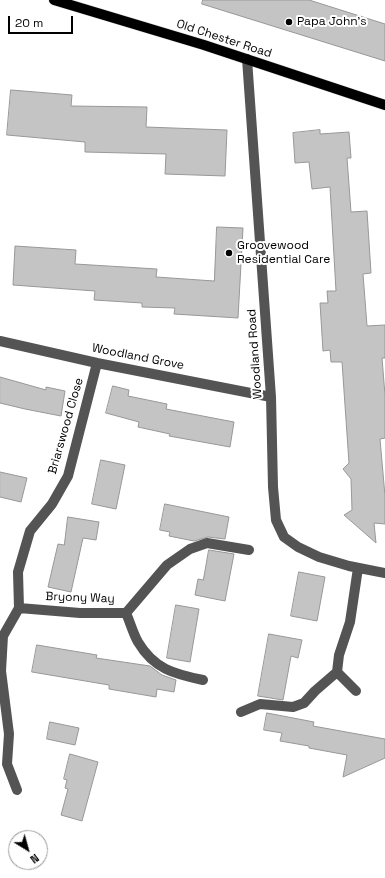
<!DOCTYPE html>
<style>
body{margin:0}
#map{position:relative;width:385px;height:878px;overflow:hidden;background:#fff;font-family:"Space Grotesk",sans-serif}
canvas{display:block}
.north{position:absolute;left:8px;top:830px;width:40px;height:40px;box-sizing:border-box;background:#fff;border:1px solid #999;border-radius:50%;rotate:143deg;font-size:11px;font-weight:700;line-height:16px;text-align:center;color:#000}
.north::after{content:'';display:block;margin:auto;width:14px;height:18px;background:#000;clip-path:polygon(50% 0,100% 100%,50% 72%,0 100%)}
.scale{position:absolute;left:8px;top:16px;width:65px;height:18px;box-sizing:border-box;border:2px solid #000;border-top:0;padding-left:5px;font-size:12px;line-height:14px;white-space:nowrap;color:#000;-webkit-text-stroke:3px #fff;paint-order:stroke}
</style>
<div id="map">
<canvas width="385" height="878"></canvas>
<div class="north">N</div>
<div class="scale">20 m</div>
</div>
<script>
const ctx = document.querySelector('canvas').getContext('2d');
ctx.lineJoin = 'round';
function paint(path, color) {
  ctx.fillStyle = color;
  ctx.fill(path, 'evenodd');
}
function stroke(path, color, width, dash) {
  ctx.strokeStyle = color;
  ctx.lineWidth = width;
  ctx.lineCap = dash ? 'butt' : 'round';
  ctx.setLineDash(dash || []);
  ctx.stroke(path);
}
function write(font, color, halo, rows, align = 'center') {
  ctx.font = font + ' "Space Grotesk",sans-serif';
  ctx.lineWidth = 4;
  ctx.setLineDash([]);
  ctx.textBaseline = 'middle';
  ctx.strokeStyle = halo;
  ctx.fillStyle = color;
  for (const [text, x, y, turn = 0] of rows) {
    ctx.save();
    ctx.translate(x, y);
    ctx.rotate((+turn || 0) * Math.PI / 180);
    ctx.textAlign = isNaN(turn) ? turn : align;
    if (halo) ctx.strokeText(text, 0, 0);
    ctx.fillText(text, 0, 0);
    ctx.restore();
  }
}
const building = new Path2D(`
 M 203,0 L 309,0 L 385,24 L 385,61 L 202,4 Z
 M 11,90 L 72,95 L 71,106 L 147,107 L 146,127 L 227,130 L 225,176 L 165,174 L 166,154 L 85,152 L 85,142 L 7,135 Z
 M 320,130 L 320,134 L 349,132 L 351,158 L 347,158 L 351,212 L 367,211 L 371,273 L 363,274 L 367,326 L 385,325 L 385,358 L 382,358 L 385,395 L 385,438 L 380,439 L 385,496 L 385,524 L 374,523 L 376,543 L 344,515 L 352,510 L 351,479 L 343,469 L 349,463 L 342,362 L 331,362 L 330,350 L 323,351 L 320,303 L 328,303 L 327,291 L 336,291 L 330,187 L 312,189 L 309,162 L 295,163 L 293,133 Z
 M 217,227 L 243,228 L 238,318 L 174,314 L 175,308 L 142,307 L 142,303 L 94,300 L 95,291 L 13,285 L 15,246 L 76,250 L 75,264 L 157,269 L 156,277 L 214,281 Z
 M 0,377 L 46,390 L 46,387 L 65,391 L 61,416 L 25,409 L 0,403 Z
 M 113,386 L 129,390 L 128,396 L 167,404 L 166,409 L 234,422 L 230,447 L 169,436 L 170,434 L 138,427 L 139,422 L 106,413 Z
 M 101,460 L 125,465 L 116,509 L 92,504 Z
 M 0,472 L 27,478 L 21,502 L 0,497 Z
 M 165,504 L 229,517 L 225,539 L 208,537 L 194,541 L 169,536 L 170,532 L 160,530 Z
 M 68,517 L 99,522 L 96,540 L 83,538 L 71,592 L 48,587 L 58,544 L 64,545 Z
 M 209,550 L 234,554 L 225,601 L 195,595 L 198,579 L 203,580 Z
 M 299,572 L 325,577 L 317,621 L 291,616 Z
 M 176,605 L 199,609 L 190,662 L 167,658 Z
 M 269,634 L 302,640 L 298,658 L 291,656 L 283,700 L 258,696 Z
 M 37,645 L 97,655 L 96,658 L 150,666 L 162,675 L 176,680 L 174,692 L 157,689 L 156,697 L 109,689 L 109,685 L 32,672 Z
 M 267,713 L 314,722 L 313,726 L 385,739 L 385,758 L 343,777 L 347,755 L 309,748 L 309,746 L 280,741 L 282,733 L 264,730 Z
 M 50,722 L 79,728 L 75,745 L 47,739 Z
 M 70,754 L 98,762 L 82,821 L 61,815 L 68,789 L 65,788 L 67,780 L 64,779 Z`);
paint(building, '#c4c4c4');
stroke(building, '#989898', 1);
const major = new Path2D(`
 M 54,0 L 204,45 L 385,105`);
stroke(major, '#dbdbdb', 11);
stroke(new Path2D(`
 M 247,59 L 271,397 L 273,487 L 276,520 L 284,537 L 298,547 L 319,557 L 349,566 L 385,573
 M 0,341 L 97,363 L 271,397
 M 19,608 L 80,613 L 126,613 L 167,565 L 190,549 L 207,543 L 249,550
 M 126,613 C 130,622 133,633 138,642 C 154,669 174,674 203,680
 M 356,691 L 337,672 L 339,655 L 350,622 L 358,568
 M 241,712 L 260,704 L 293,707 L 304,703 L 315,691 L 337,672
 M 17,790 L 7,764 L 9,734 L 1,671 L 3,636 L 19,608 L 18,572 L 30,531 L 52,504 L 68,476 L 97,363`), '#545454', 10);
stroke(major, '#000', 10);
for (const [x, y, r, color] of [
 [289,22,4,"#000"],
 [229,253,4,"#000"]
]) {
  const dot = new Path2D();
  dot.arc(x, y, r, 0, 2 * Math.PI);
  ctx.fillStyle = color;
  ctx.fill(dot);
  stroke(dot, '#fff', 1.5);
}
write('12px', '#000', '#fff', [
 ["Papa John's",297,22],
 ["Groovewood",237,246],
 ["Residential Care",237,260]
], 'left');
write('12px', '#000', '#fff', [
 ["Old Chester Road",224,39,18],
 ["Woodland Road",255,354,-94],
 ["Woodland Grove",138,357,11],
 ["Briarswood Close",66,426,-74],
 ["Bryony Way",80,598,2]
]);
</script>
